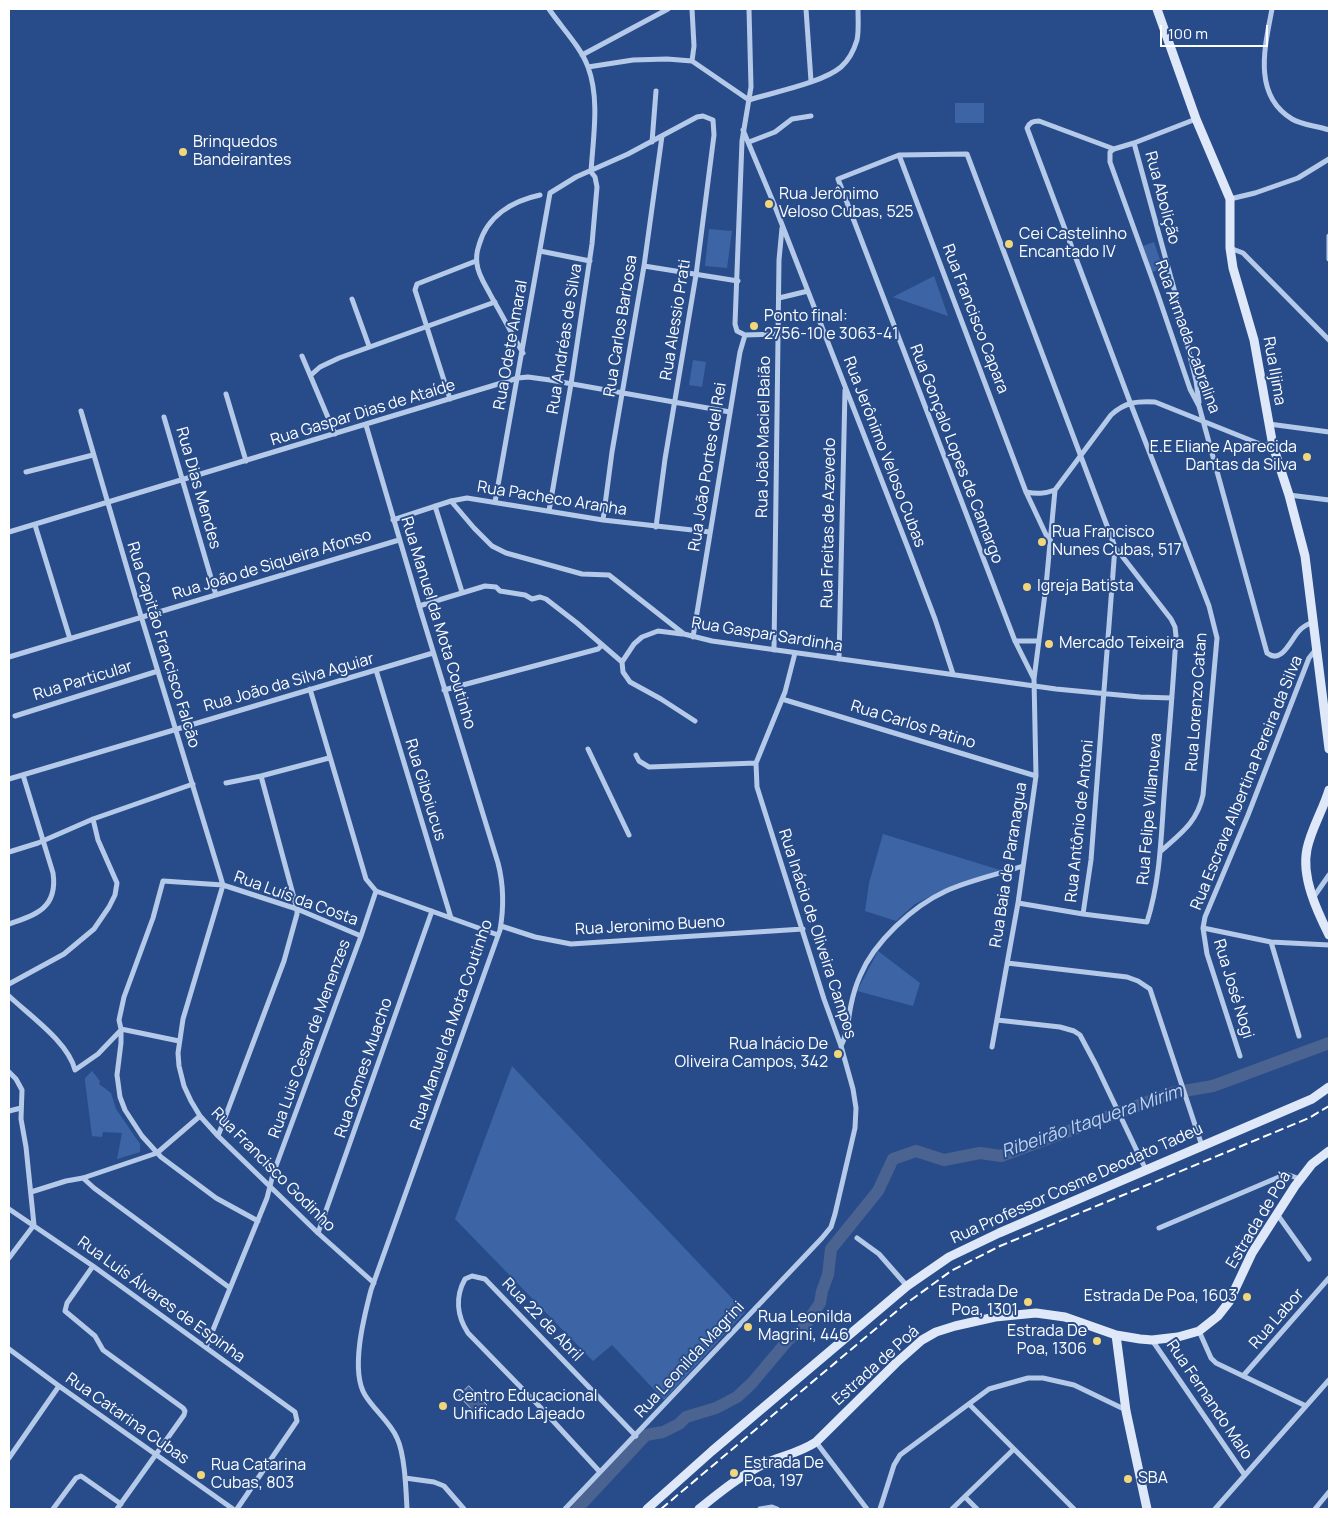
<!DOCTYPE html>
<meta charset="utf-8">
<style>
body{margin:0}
#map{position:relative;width:1338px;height:1518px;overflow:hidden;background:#284c89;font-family:Manrope,sans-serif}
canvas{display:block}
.frame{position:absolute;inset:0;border:10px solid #fff;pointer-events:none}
.scale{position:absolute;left:1160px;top:25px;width:108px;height:22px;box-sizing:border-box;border:2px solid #fff;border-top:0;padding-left:6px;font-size:15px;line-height:18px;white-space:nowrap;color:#fff;-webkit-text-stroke:4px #284c89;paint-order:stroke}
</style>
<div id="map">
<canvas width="1338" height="1518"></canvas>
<div class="frame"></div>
<div class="scale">100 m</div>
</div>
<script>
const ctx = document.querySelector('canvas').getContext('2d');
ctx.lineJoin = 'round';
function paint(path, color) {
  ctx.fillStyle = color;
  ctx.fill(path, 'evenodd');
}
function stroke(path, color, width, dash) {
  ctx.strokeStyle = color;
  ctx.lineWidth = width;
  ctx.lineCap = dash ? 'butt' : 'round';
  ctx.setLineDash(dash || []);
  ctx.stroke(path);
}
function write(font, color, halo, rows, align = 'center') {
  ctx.font = font + ' Manrope,sans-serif';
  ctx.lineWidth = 4;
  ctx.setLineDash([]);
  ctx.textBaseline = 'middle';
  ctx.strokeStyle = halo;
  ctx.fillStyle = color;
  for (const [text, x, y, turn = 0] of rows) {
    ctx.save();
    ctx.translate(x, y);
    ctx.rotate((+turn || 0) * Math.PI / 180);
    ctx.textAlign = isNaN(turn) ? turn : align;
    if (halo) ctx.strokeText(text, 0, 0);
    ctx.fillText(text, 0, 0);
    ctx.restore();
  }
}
paint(new Path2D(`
 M 955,103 L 984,103 L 984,123 L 955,123 Z
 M 709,229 L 732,231 L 727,268 L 705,266 Z
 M 1154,242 L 1163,269 L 1152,272 L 1143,246 Z
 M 934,276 L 948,316 L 893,297 Z
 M 693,360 L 706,362 L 702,387 L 689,385 Z
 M 883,834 L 1000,870 L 937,893 L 915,904 L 896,921 L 865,911 L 869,883 Z
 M 878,951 L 920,983 L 913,1006 L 857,991 Z
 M 512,1066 L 745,1312 L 664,1400 L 612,1345 L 593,1361 L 455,1219 Z
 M 92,1071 L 100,1081 L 99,1084 L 111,1093 L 116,1109 L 140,1144 L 140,1152 L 117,1159 L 122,1133 L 103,1132 L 102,1137 L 92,1136 L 85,1081 L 85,1078 Z`), '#3d65a5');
const water = new Path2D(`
 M 469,1386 L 487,1405 L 477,1415 L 459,1396 Z`);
paint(water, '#4a6390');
stroke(water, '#aac3e9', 1);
stroke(new Path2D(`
 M 577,1509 L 646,1435 L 663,1432 L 679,1424 L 686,1417 L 716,1408 L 737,1397 L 752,1383 L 789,1339 L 802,1330 L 820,1303 L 822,1291 L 828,1275 L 831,1249 L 878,1191 L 893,1159 L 916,1151 L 944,1160 L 980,1153 L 1001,1156 L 1172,1093 L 1213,1086 L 1329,1043`), '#4a6390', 12);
stroke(new Path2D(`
 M 549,9 C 561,27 581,47 588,67 C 600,99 593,138 591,172
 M 749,9 L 751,87 L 742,141 L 735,324 L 737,331 L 745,335 L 778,334
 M 806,9 L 811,81
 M 1272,9 C 1265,46 1252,95 1292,119 C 1302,125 1318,126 1329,130
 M 582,55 L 668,9
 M 692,61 L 694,46 L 692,9
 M 588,67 L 633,60 L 667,59 L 692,61 L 749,100
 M 749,100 C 774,92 822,83 841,67 C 849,60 854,50 857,40 C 859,31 858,19 858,9
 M 743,130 L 774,204 L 908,548 L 935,619 L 953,674
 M 652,142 L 656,91
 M 749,142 L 775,132 L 792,119 L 811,116
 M 1134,143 L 1174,289 L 1196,381 L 1199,402
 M 1114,149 L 1039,121 C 1033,121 1030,122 1027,128 L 1130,402 L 1209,606 L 1217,638 L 1203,795 C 1197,823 1180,834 1160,852
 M 1114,149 L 1110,152 L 1110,162 L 1158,295 L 1190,389 L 1199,406 L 1267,653 C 1282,665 1291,639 1299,631 C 1303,626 1308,624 1313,622
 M 1114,149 L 1134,143 L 1196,119
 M 899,155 L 1026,492 L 1049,541
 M 1230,199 L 1255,193 L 1298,178 L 1329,159
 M 1329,236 L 1329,259
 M 1230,248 L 1243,253 L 1329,340
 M 540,251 L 590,261
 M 644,266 L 738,281
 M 779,298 L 808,291
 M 352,299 L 369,346
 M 523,353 C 512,334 502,315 491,296 C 486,286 478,275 477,264 C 476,258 477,251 479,245 C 487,216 512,201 540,195
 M 302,356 L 335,434
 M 311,375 L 320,367 L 339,358 L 495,302
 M 226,394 L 246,461
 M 450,399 L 415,290 L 417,284 L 476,261
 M 81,411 L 141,616 L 223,885
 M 164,417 L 216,595
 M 1269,424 L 1329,432
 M 366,425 L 421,612 L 498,863 C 504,886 504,907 500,930 L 371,1290 C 364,1317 350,1370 365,1395 C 374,1410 390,1422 397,1438 C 405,1455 406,1490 407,1509
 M 26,472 L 93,455
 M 1026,492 C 1037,494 1044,494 1055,490
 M 1289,495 L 1329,500
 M 451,501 L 474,528 L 492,546 L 506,553 L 582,574 L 609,575 L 684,634 L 712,641 L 1056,689 L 1140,697 L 1172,698
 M 495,502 L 550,193 L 576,177 L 628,154 L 697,117 L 703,116 L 713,120 L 714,135 L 696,275 L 665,459 L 656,527
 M 435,506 L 462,592
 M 549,511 L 571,384 L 592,244 L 597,187 L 595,177 L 591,172
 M 393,520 L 451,501 L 467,498 L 603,520 L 710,532
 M 603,520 L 612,452 L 644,266 L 662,136
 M 35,525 L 70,639
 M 9,532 L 518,378 L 528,377 L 550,380 L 730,412
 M 419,606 L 485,586 L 496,587 L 500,591 L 525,595 L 532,599 L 540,597 L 546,599 L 577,623 L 622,662
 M 682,634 L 658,631 L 642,637 L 634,644 L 622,662 L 623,672 L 630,682 L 661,699 L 695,721
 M 693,637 L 740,352 L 745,335
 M 1015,641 L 1039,641
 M 774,650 L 779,260 L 782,228
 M 9,657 L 399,540
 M 839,659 L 845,390
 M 376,670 L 451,918
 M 444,690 L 598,649 L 602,645
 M 782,699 L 1036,776
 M 15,716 L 158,671
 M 588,749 L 629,835
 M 636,755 L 639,761 L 649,767 L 756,763
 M 9,779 L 433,653
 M 226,783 L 261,776 L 329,758
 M 9,852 L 38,843 L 93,819 L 193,784
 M 223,885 L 183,1019 L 178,1053 L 179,1066 L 184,1086 L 191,1101 L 200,1116 L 218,1136 L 318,1233 L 374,1283
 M 376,891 L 498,935
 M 1313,898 L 1329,875
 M 1018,903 L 1083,914 L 1091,860 L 1115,547 L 967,154 L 899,155 L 838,179 L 1015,641 L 1034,679
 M 1083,914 L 1147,922 C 1160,881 1161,839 1164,797 C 1168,743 1173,690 1176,636 L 1175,627 L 1171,619 L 1115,547
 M 9,924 C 37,915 58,907 53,873 L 23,775
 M 501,926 L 535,937 L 571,944 L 803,929
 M 1203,928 L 1271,942 L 1329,945
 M 1271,942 L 1299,1036
 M 1007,963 L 1127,977 L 1138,981 L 1150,989 L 1202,1146
 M 9,984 L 64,954 L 94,929 L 109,907 L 115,895 L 117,883 L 98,840 L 93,819
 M 9,996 C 30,1016 68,1042 75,1070 L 98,1054 L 121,1030
 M 997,1020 L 1060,1027 L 1074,1031 L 1080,1035 L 1096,1065 L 1146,1170
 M 121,1029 L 179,1041
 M 841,1046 C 848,1033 848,1019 851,1005 C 853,995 856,985 860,976 C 874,942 913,906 946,891 C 968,881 999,874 1023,866
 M 992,1047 L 1018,903 L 1036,776 L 1034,679 L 1046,586 L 1055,490 L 1111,415 C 1125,402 1137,401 1155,402 L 1260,444 L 1273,446
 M 1240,1056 L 1207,954 L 1203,928 L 1205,917 L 1248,815 L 1309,658 L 1317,648
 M 9,1072 L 16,1079 L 22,1090 L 21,1119 L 26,1147 L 34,1225
 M 9,1111 L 21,1108
 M 218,1136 L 284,961 L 297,914 L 297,909 L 261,776
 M 83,1178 L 94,1188 L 230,1288
 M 31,1192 L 66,1181 L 83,1178 L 157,1153 L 200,1116
 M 9,1209 L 93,1266 L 295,1412 L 297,1421 L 237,1509
 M 1277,1214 L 1309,1259
 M 258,1221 L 216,1198 L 161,1157 L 142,1136 L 125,1110 L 120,1097 L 117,1075 L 121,1043 L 121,1029 L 119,1020 L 124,997 L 153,918 L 163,881 L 223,885 L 297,909 L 361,936
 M 1159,1228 L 1286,1174 L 1300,1179
 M 318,1233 L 432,911
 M 857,1238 L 879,1254 L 907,1286
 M 9,1258 L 34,1225
 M 93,1266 L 67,1303 L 65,1311 L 95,1336 L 103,1350 L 183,1408 L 185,1411 L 184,1415 L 117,1509
 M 1199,1331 L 1211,1358 L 1216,1363 L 1306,1406
 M 1152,1340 L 1244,1474
 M 206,1347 L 267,1198 L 273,1174 L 361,936 L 376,891 L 366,879 L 310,689
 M 9,1349 L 59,1386 L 233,1509
 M 1243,1376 L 1329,1278
 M 969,1404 L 1074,1509
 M 816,1442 L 867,1509
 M 9,1458 L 59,1386
 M 600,1472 L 542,1409 L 468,1333 C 457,1316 455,1297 465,1279 L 472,1276 L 485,1279 L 636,1436
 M 405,1478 L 434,1482 L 444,1486 L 464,1509
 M 965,1497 L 977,1509
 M 53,1509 L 76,1478 L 81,1476 L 84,1478 L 121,1504
 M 565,1509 L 822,1238 L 831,1227 L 835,1214 L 855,1128 L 856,1108 L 853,1089 L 841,1046 L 824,999 L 757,787 L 756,763 L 785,692 L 795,653
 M 760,1509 L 772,1507 L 777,1509
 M 880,1509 L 894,1465 L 900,1455 L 989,1389 L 1028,1378 L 1043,1378 L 1074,1385 L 1126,1410
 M 952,1509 L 1014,1449
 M 1215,1509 L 1329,1380
 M 1315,1509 L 1329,1492`), '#b5c9e9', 5);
stroke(new Path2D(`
 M 1157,9 L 1196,119 L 1230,199 L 1230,248 L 1233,268 L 1254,340 L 1273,446 L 1289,495 L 1305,556 L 1329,749
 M 1329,790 C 1323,810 1311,829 1307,849 C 1301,877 1317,911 1329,935
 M 1116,1335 L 1126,1411 L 1147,1509
 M 647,1509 L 712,1451 L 907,1286 L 949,1257 L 999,1233 L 1312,1099 L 1329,1087
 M 699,1509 C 720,1492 741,1475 766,1463 C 783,1456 801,1452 816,1442 L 896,1363 L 922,1340 L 936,1332 L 955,1326 L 995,1317 L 1036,1313 L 1065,1317 L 1116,1335 L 1140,1339 L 1152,1340 L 1178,1337 L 1199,1331 L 1218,1316 L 1229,1302 L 1252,1253 L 1295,1186 L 1312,1164 L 1329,1151`), '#dfe8f8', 9);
stroke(new Path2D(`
 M 661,1509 L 904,1305 L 951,1271 L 1000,1246 L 1309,1118 L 1329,1106`), '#fff', 2, [9, 4]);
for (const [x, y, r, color] of [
 [183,152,5,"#f1d67b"],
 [769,204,5,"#f1d67b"],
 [1009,244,5,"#f1d67b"],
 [754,326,5,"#f1d67b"],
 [1307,457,5,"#f1d67b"],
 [1042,542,5,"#f1d67b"],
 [1027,587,5,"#f1d67b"],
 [1049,644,5,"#f1d67b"],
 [838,1054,5,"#f1d67b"],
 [1247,1297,5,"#f1d67b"],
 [1028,1302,5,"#f1d67b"],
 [748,1327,5,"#f1d67b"],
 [1097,1341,5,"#f1d67b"],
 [443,1406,5,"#f1d67b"],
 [734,1473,5,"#f1d67b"],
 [201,1475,5,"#f1d67b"],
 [1128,1479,5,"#f1d67b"]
]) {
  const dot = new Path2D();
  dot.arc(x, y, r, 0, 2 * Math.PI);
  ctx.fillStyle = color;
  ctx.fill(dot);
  stroke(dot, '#284c89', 2);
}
write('16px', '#fff', '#284c89', [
 ["Brinquedos",193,143],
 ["Bandeirantes",193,161],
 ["Rua Jerônimo",779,195],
 ["Veloso Cubas, 525",779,213],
 ["Cei Castelinho",1019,235],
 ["Encantado IV",1019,253],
 ["Ponto final:",764,317],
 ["2756-10 e 3063-41",764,335],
 ["E.E Eliane Aparecida",1297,448,"right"],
 ["Dantas da Silva",1297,466,"right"],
 ["Rua Francisco",1052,533],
 ["Nunes Cubas, 517",1052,551],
 ["Igreja Batista",1037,587],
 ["Mercado Teixeira",1059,644],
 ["Rua Inácio De",828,1045,"right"],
 ["Oliveira Campos, 342",828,1063,"right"],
 ["Estrada De",1018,1293,"right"],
 ["Poa, 1301",1018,1311,"right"],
 ["Estrada De Poa, 1603",1237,1297,"right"],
 ["Rua Leonilda",758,1318],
 ["Magrini, 446",758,1336],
 ["Estrada De",1087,1332,"right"],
 ["Poa, 1306",1087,1350,"right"],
 ["Centro Educacional",453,1397],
 ["Unificado Lajeado",453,1415],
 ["Estrada De",744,1464],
 ["Poa, 197",744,1482],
 ["Rua Catarina",211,1466],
 ["Cubas, 803",211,1484],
 ["SBA",1138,1479]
], 'left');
write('16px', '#fff', '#284c89', [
 ["Rua Abolição",1162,198,75],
 ["Rua Francisco Capara",975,319,69],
 ["Rua Alessio Prati",676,320,-81],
 ["Rua Carlos Barbosa",621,326,-81],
 ["Rua Armada Cabralina",1187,337,70],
 ["Rua Andréas de Silva",565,339,-81],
 ["Rua Odete Amaral",511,345,-80],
 ["Rua Iljima",1274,371,80],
 ["Rua Gaspar Dias de Ataíde",363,413,-17],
 ["Rua João Maciel Baião",764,437,-89],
 ["Rua Jerônimo Veloso Cubas",884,452,69],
 ["Rua Gonçalo Lopes de Camargo",956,454,69],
 ["Rua João Portes del Rei",708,467,-81],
 ["Rua Dias Mendes",198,488,74],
 ["Rua Pacheco Aranha",552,499,9],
 ["Rua Freitas de Azevedo",829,523,-89],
 ["Rua João de Siqueira Afonso",272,565,-17],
 ["Rua Manuel da Mota Coutinho",438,623,73],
 ["Rua Gaspar Sardinha",767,635,9],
 ["Rua Capitão Francisco Falcão",163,645,73],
 ["Rua Particular",83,681,-17],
 ["Rua João da Silva Aguiar",289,683,-16],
 ["Rua Lorenzo Catan",1197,702,-86],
 ["Rua Carlos Patino",913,725,17],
 ["Rua Escrava Albertina Pereira da Silva",1247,783,-68],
 ["Rua Giboiucus",425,790,73],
 ["Rua Felipe Villanueva",1150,809,-85],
 ["Rua Antônio de Antoni",1080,821,-84],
 ["Rua Baia de Paranagua",1009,865,-81],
 ["Rua Luís da Costa",296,899,20],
 ["Rua Jeronimo Bueno",650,926,-3],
 ["Rua Inácio de Oliveira Campos",817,934,72],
 ["Rua José Nogi",1233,989,73],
 ["Rua Manuel da Mota Coutinho",452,1025,-71],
 ["Rua Luis Cesar de Menenzes",310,1039,-70],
 ["Rua Gomes Muacho",364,1068,-71],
 ["Rua Francisco Godinho",273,1170,45],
 ["Rua Professor Cosme Deodato Tadeu",1077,1184,-24],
 ["Estrada de Poá",1259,1220,-59],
 ["Rua Luís Álvares de Espinha",161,1300,36],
 ["Rua Labor",1277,1319,-49],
 ["Rua 22 de Abril",542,1320,46],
 ["Rua Leonilda Magrini",690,1360,-47],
 ["Estrada de Poá",876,1366,-42],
 ["Rua Fernando Malo",1209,1400,56],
 ["Rua Catarina Cubas",127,1419,35]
]);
write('italic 18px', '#c1d3f0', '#284c89', [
 ["Ribeirão Itaquera Mirim",1092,1122,-19]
]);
</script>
